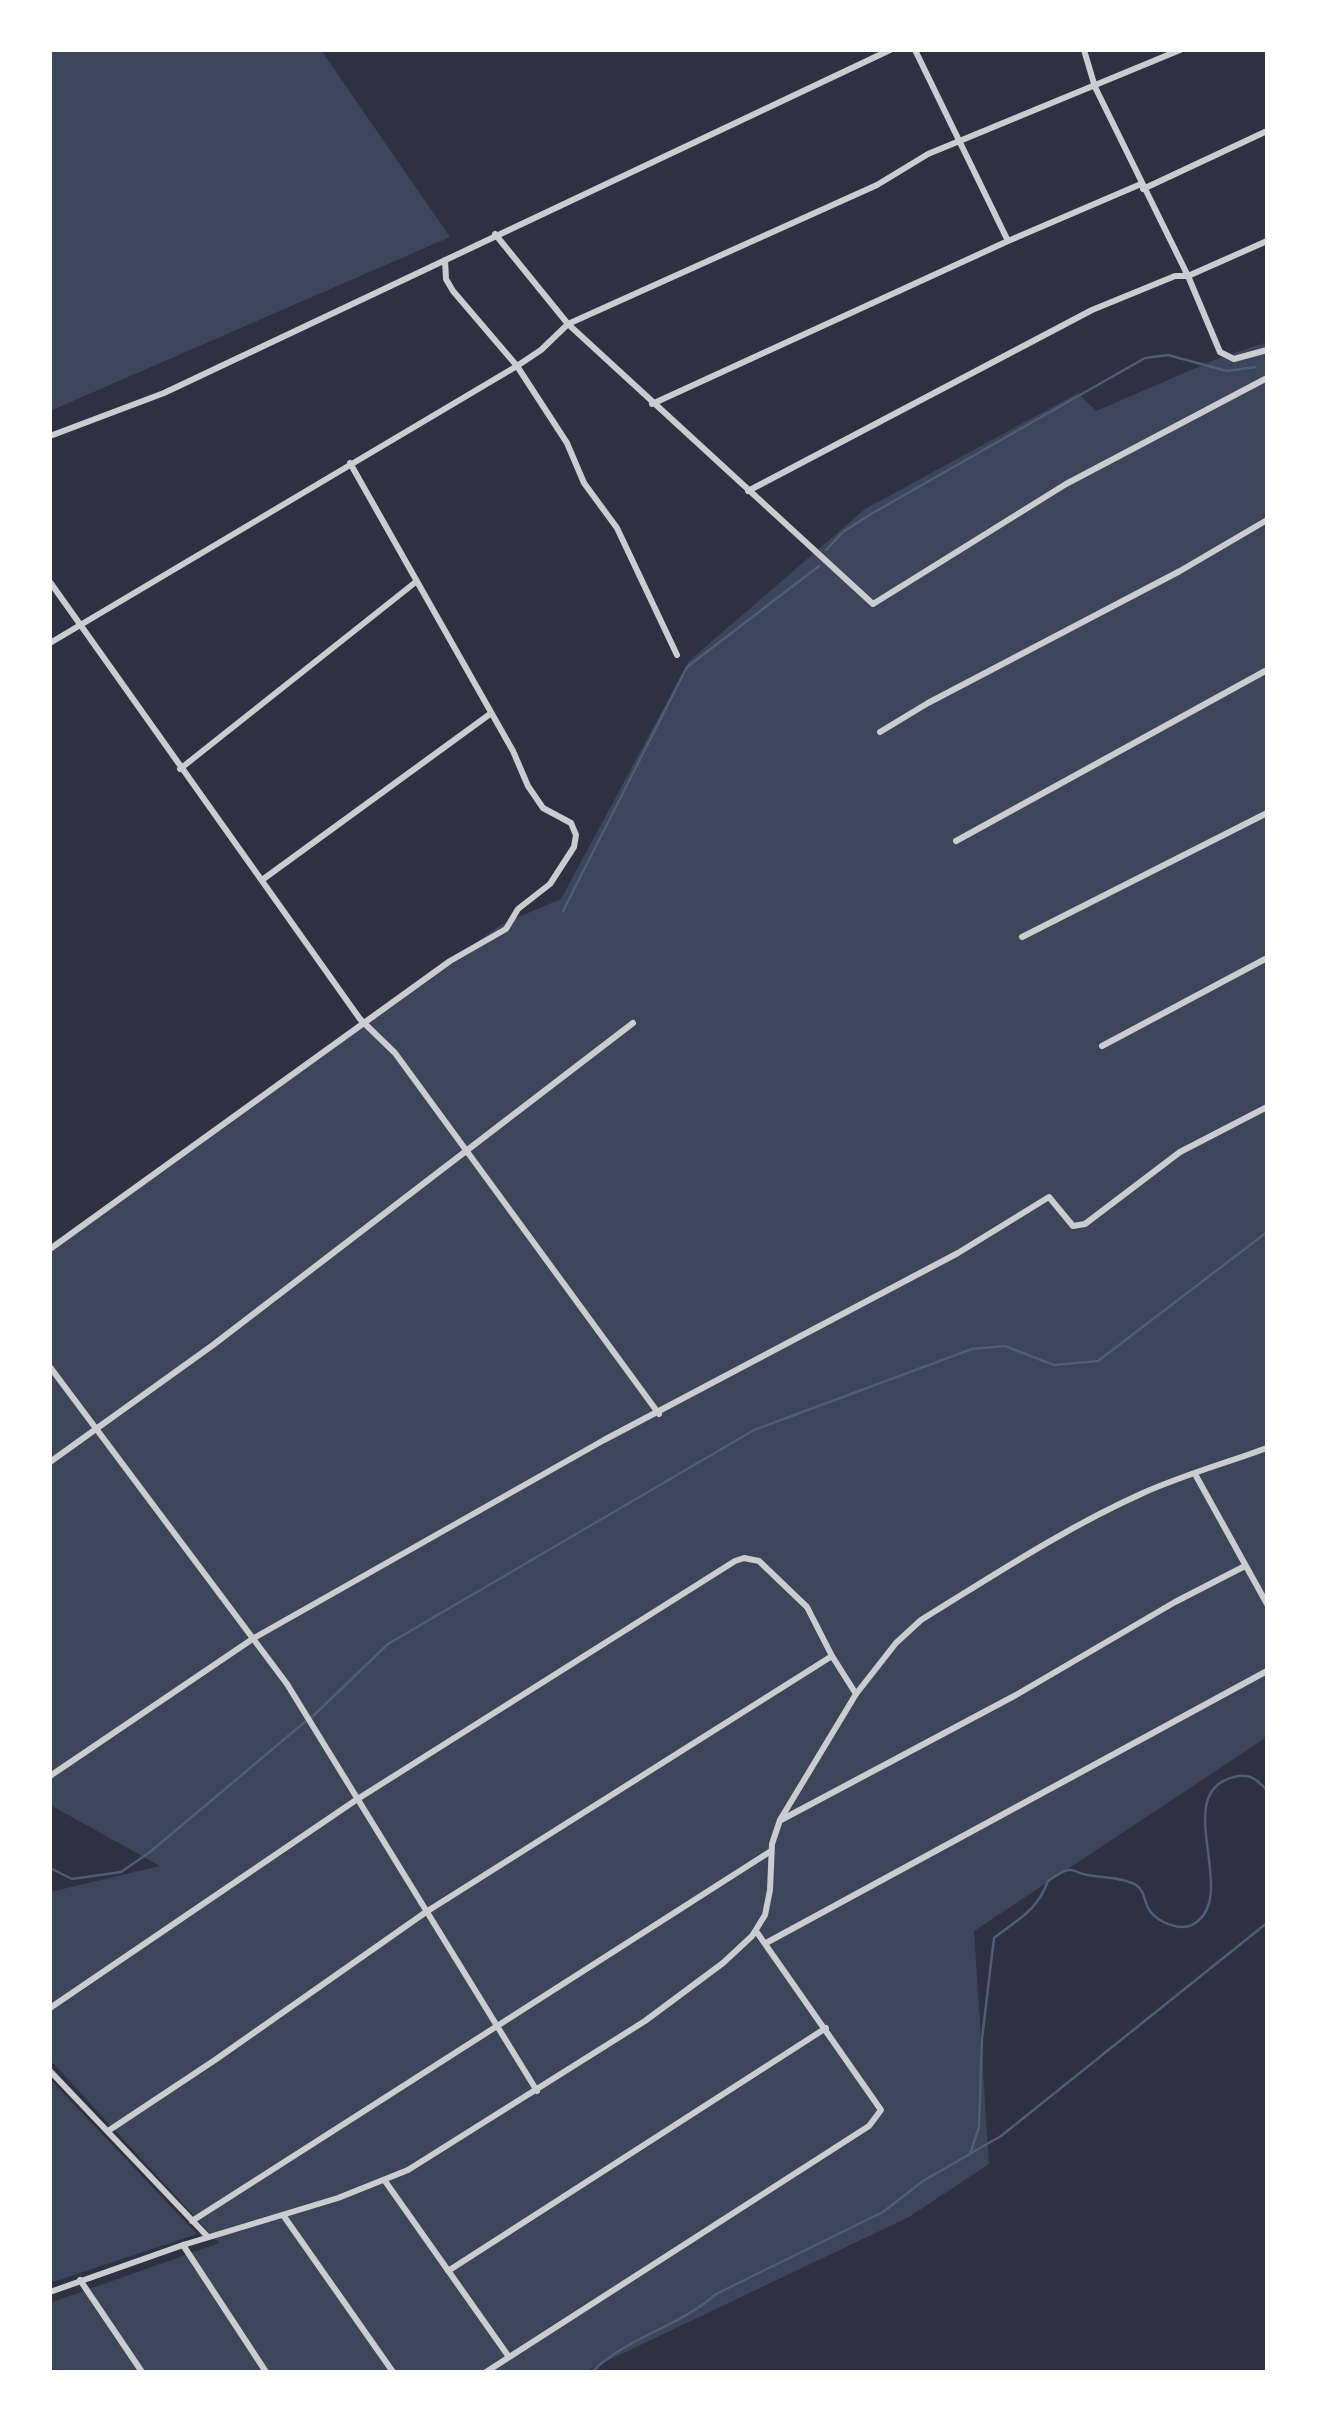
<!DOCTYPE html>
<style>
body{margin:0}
#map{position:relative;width:1317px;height:2422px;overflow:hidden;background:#2d3142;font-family:"IBM Plex Serif",serif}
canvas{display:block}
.frame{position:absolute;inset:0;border:52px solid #fff;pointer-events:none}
</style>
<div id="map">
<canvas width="1317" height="2422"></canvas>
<div class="frame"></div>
</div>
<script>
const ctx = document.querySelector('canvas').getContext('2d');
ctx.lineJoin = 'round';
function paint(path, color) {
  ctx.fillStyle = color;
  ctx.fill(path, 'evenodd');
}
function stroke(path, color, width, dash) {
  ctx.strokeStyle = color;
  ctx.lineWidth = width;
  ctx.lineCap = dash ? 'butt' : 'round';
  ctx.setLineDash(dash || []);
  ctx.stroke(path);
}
paint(new Path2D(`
 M 50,50 L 321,50 L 450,237 L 50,411 Z
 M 1267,342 L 1267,1737 L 974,1931 L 989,2164 L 909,2217 L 584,2372 L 50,2372 L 50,2303 L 219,2243 L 50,2060 L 50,1892 L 160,1866 L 50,1805 L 50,1247 L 502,924 L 561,899 L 689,661 L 865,509 L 1078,393 L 1096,411 L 1219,358 Z
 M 50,2079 L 197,2234 L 50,2283 Z`), '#3c4559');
stroke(new Path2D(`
 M 826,550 L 843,532 L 871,514 L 1145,358 L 1168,355 L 1227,371 L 1255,367
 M 563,911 L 687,667 L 819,566
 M 312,1717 L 388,1644 L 754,1430 L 972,1349 L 1005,1346 L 1054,1365 L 1098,1361 L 1267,1232
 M 50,1868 L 72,1879 L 121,1872 L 150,1852 L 306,1721
 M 971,2153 L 1001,2136 L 1267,1923
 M 592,2372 C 627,2337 679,2327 716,2294 L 883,2212 L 923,2181 L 970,2154 L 979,2127 L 982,2039 L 994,1938 C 1018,1919 1037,1911 1048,1881 C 1053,1878 1063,1870 1069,1870 C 1074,1869 1078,1873 1083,1874 C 1099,1878 1123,1877 1136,1885 C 1146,1892 1143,1901 1150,1911 C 1158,1922 1179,1931 1192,1925 C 1243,1898 1168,1793 1234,1777 C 1250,1773 1256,1779 1267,1790`), '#4f5d75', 2.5);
stroke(new Path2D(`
 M 915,50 L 1008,241
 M 1084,50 L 1095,87 L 1188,276 L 1220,352 L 1234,359 L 1267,350
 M 1143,189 L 1267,131
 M 495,234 L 568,324 L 873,604 L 1066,484 L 1267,378
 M 445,260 L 446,279 L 453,291 L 517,366 L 567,443 L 584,483 L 617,528 L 677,655
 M 652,404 L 1008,241 L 1141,184
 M 50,436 L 164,393 L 890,50
 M 748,491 L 1092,310 L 1175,276 L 1188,276 L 1267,241
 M 50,582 L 360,1019 L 395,1053 L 659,1414
 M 50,643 L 517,366 L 541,350 L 568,324 L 877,185 L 928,154 L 1180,50
 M 880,732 L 928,703 L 1180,571 L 1267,520
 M 180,769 L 417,581
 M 956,841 L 1267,670
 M 262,880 L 490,714
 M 1022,937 L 1267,813
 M 1102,1046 L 1267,958
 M 50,1249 L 450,961 L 506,929 L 518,909 L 550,884 L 574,847 L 576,835 L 571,823 L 543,808 L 528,786 L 513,751 L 350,463
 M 50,1367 L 287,1684 L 537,2091
 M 50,1462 L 213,1345 L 633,1023
 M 1195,1474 L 1267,1604
 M 50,1776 L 254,1638 L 604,1440 L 958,1253 L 1049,1197 L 1073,1226 L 1085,1224 L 1180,1152 L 1267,1107
 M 781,1820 L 1016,1695 L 1175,1602 L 1245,1566
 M 766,1943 L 1267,1671
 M 50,2008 L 356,1800 L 735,1561 L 744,1558 L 759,1561 L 807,1607 L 832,1656 L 856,1694
 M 50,2071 L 208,2237
 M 108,2131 L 215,2060 L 426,1912 L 832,1656
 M 385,2181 L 509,2357
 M 283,2215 L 393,2372
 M 192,2221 L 771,1851
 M 183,2245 L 266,2372
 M 448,2271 L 826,2028
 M 80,2280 L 142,2372
 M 50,2292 L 183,2245 L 338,2198 L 408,2170 L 645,2021 L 723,1963 L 752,1936 L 765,1915 L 770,1890 L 772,1844 L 780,1820 L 856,1694 L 896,1643 L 921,1620 C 994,1575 1065,1528 1143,1493 C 1183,1475 1226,1463 1267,1448
 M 486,2372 L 869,2126 L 881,2110 L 756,1931`), '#caccd0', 6);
</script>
